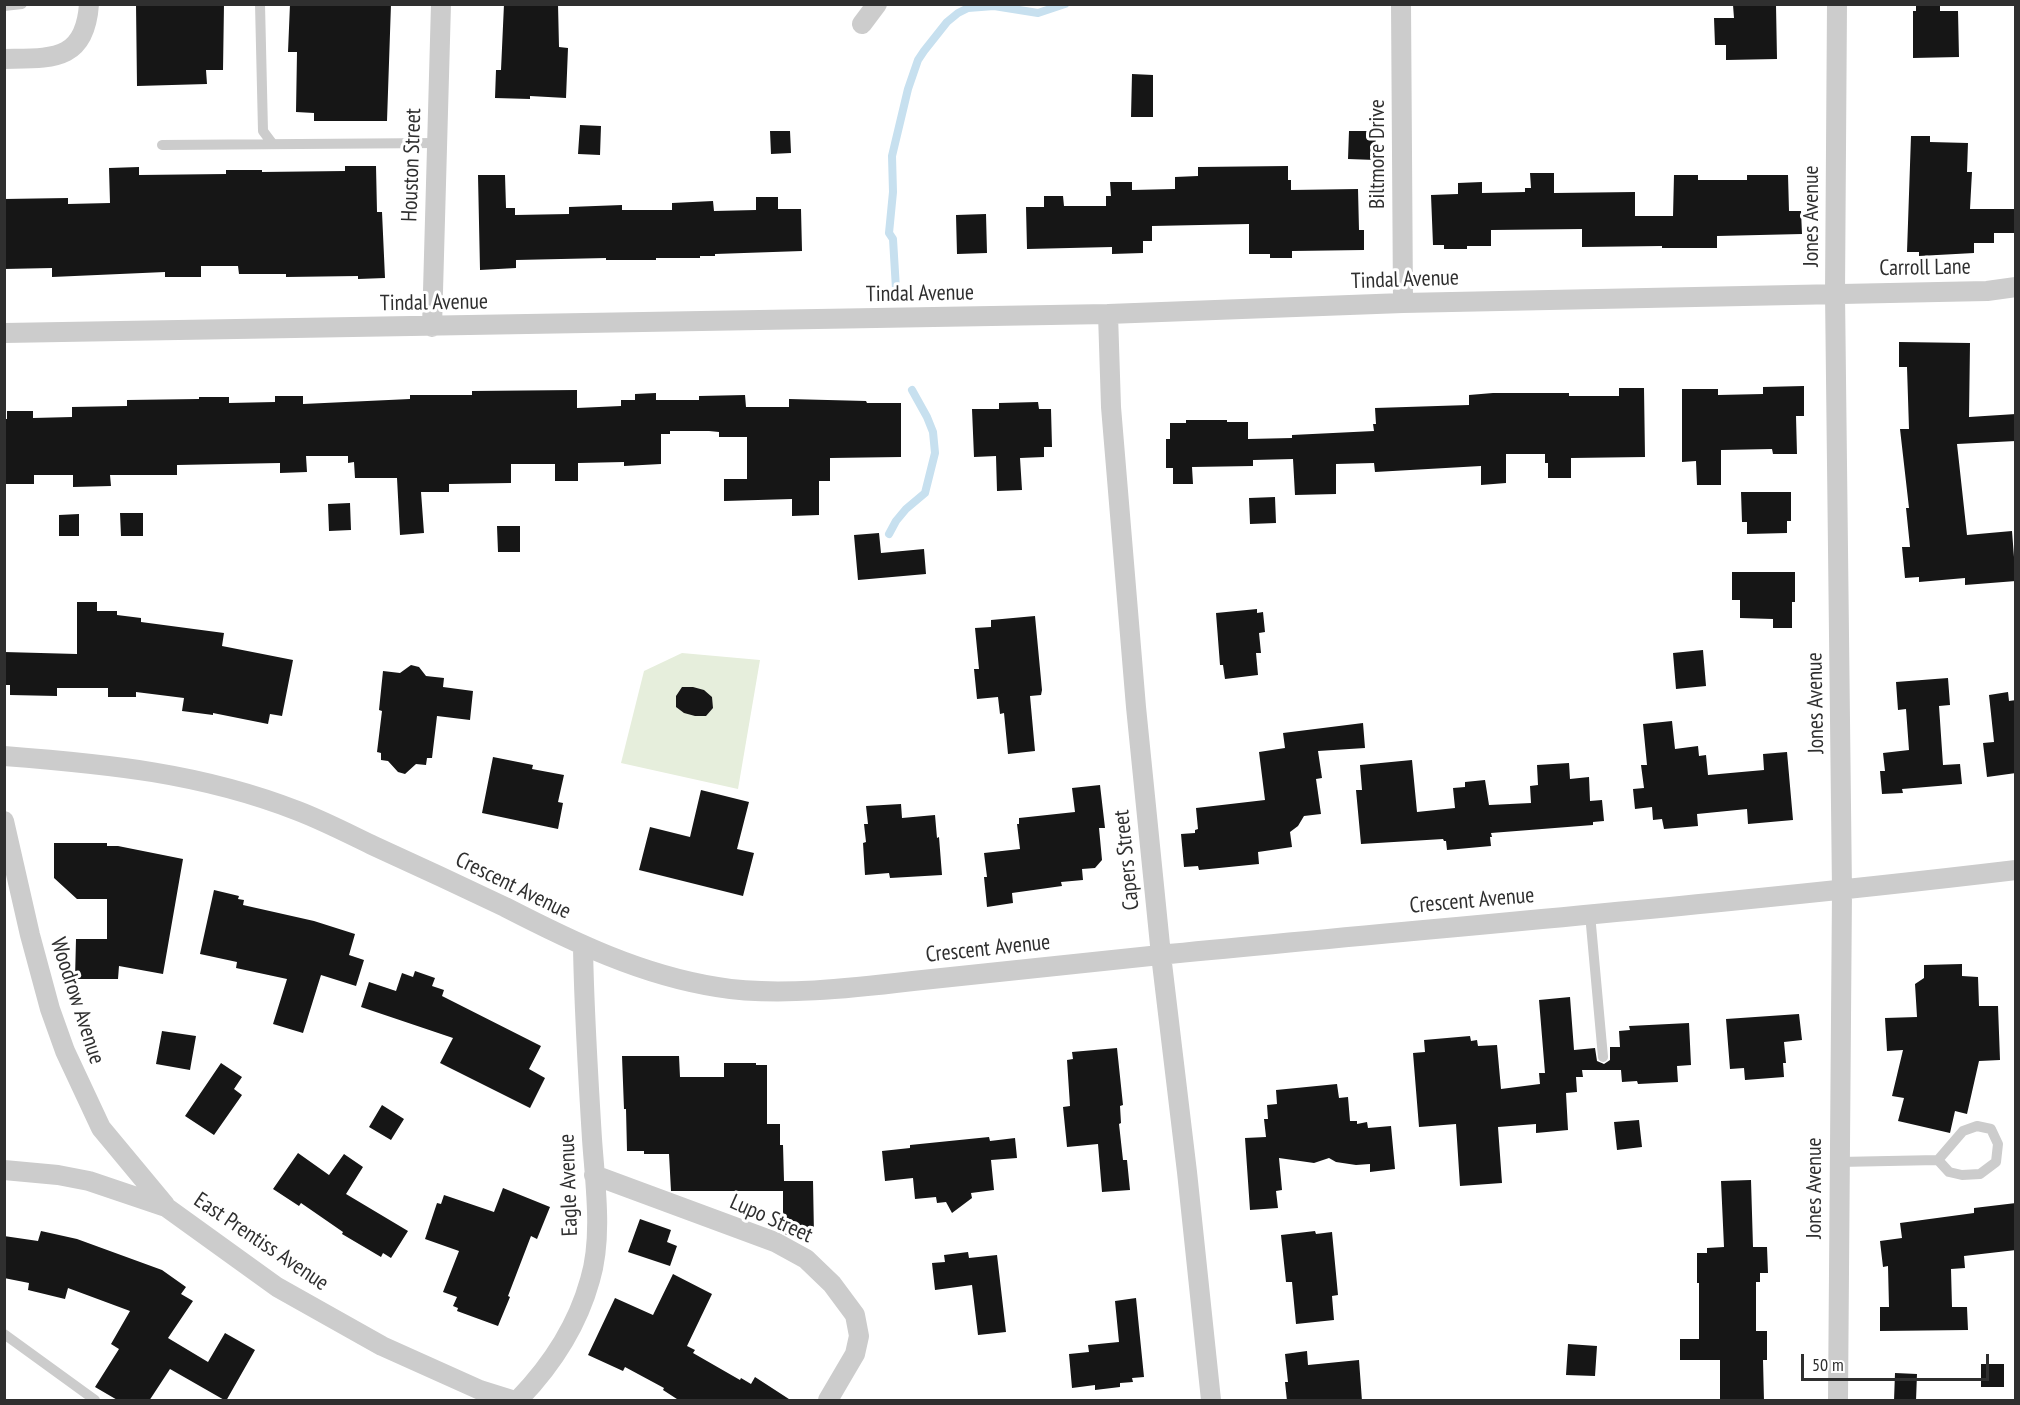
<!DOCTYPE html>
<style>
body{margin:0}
#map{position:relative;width:2020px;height:1405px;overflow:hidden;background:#fff;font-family:"PT Sans Narrow",sans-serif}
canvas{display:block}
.frame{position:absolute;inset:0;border:6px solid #2f2f2f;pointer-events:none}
.scale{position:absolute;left:1801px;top:1354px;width:188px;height:27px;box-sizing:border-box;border:3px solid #2f2f2f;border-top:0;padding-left:8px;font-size:18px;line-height:21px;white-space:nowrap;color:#2f2f2f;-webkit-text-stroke:4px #fff;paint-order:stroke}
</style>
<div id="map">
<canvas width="2020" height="1405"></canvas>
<div class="frame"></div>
<div class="scale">50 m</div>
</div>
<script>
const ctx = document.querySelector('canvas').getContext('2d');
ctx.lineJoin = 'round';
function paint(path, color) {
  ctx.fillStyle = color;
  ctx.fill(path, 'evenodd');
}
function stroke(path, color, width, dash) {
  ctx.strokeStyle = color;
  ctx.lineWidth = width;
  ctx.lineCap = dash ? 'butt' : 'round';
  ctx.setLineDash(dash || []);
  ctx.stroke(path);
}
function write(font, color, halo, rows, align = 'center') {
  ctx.font = font + ' "PT Sans Narrow",sans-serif';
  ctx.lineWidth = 6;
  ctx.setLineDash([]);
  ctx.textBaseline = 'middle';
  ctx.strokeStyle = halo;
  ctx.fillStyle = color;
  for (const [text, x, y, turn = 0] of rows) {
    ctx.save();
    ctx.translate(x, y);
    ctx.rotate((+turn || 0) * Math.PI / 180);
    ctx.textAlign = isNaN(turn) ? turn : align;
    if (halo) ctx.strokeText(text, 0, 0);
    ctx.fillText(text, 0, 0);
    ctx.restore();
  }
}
paint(new Path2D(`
 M 682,653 L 760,660 L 738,789 L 621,763 L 644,671 Z`), '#e6eedc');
stroke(new Path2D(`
 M 896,289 L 893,239 L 889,233 L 893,192 L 892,156 L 908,89 L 918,60 L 924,51 L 947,22 L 958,13 L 968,8 L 994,6 L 1038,13 L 1065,4
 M 889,534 L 896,521 L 906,509 L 925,493 L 935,453 L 933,432 L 927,417 L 912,390`), '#c7e0ef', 8);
paint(new Path2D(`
 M 136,4 L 224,4 L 223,70 L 206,70 L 207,84 L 137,86 Z
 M 290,4 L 391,4 L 387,121 L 314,121 L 314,113 L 296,112 L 297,52 L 288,52 Z
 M 504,4 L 558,4 L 559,47 L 568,48 L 566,98 L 530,96 L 530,99 L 495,98 L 496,70 L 501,70 Z
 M 1916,4 L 1940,4 L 1940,11 L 1958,11 L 1959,57 L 1913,58 L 1913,11 L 1916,11 Z
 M 1733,5 L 1776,5 L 1777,59 L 1726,60 L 1726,45 L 1715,45 L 1714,18 L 1734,18 Z
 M 1132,74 L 1153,75 L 1153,117 L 1131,117 Z
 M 580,125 L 601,126 L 600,155 L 578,154 Z
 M 770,131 L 790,131 L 791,153 L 771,154 Z
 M 1349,131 L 1376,131 L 1375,160 L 1348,159 Z
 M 1911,136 L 1930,136 L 1930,142 L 1968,143 L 1967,172 L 1972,172 L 1970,209 L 2016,209 L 2016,233 L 1994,233 L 1994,243 L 1974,243 L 1974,253 L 1919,256 L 1919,252 L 1907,252 Z
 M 345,166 L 376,166 L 377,212 L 382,212 L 385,278 L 358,279 L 358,276 L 286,277 L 286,274 L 239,274 L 238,266 L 201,266 L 201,277 L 165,277 L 165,272 L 52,277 L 52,268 L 4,269 L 4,199 L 68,198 L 68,204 L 110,203 L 109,168 L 139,167 L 139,175 L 226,174 L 226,170 L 262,170 L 262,172 L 345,171 Z
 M 1288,166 L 1288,180 L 1291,180 L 1291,190 L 1358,189 L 1359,230 L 1364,230 L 1364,250 L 1292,251 L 1292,258 L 1270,258 L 1270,254 L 1249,254 L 1249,224 L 1152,226 L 1152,241 L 1143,241 L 1143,253 L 1112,254 L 1112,247 L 1027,249 L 1026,207 L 1044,207 L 1044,196 L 1063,196 L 1064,206 L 1106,206 L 1106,196 L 1111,196 L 1110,182 L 1132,182 L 1132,190 L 1175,189 L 1175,177 L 1198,176 L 1198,167 Z
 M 1530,173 L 1554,173 L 1554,193 L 1635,192 L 1635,216 L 1673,216 L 1674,175 L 1698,175 L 1698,180 L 1747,180 L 1747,175 L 1788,175 L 1789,211 L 1801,211 L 1802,234 L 1717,236 L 1717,248 L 1662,248 L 1662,246 L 1582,247 L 1582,229 L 1491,230 L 1491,246 L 1467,246 L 1467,249 L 1444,249 L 1444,245 L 1433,245 L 1431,195 L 1458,194 L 1458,183 L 1482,182 L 1482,193 L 1525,192 L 1525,188 L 1531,188 Z
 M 478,175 L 505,175 L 506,208 L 515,208 L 515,215 L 569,214 L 569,207 L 622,205 L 622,210 L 672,210 L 672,203 L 713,201 L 714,211 L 756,210 L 756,197 L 778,197 L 778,209 L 801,209 L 802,251 L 715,254 L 715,256 L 700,256 L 700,258 L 656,258 L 656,260 L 606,260 L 606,258 L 516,260 L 516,268 L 480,270 Z
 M 986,214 L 987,253 L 957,254 L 956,215 Z
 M 1899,342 L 1970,343 L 1969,417 L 2016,414 L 2016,441 L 1957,444 L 1967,535 L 2012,531 L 2014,557 L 2016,557 L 2016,581 L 1965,585 L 1965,578 L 1919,582 L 1919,577 L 1905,578 L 1902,547 L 1910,547 L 1906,508 L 1909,508 L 1900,429 L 1909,429 L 1907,367 L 1899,367 Z
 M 1804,386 L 1804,416 L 1796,416 L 1797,454 L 1773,454 L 1772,449 L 1721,450 L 1721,485 L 1697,485 L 1696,461 L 1682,462 L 1682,389 L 1718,389 L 1718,395 L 1763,394 L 1763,387 Z
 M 1619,388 L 1644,388 L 1645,457 L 1571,458 L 1571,478 L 1548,478 L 1548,463 L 1545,463 L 1545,454 L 1506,454 L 1506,483 L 1481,485 L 1481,466 L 1375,472 L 1374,463 L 1336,464 L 1336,494 L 1295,495 L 1293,459 L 1253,460 L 1253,466 L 1192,467 L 1193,484 L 1173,484 L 1173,468 L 1166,468 L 1166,439 L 1170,439 L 1170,423 L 1186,423 L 1186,420 L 1227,420 L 1227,422 L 1248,422 L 1248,439 L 1292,438 L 1292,435 L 1374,431 L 1373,424 L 1376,424 L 1375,408 L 1469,405 L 1469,395 L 1493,393 L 1569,393 L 1569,396 L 1619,396 Z
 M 577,390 L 577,408 L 621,406 L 621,400 L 635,400 L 635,394 L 656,393 L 656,400 L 699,400 L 699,396 L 745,395 L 746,407 L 789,407 L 789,399 L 866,401 L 867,403 L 901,403 L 901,457 L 830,458 L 830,481 L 819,481 L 819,515 L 792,516 L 792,499 L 724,501 L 724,479 L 747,479 L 747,437 L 719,437 L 719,432 L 709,431 L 670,431 L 670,434 L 661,434 L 661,464 L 624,466 L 624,462 L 578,463 L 578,481 L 555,481 L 555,464 L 511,464 L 511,483 L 449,484 L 449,492 L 421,492 L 424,533 L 400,535 L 397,478 L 355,478 L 354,462 L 348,463 L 348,456 L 306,456 L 307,472 L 280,473 L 280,463 L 177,465 L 177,475 L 110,475 L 111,486 L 73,487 L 73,475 L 34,475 L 34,484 L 4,484 L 4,419 L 7,419 L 7,411 L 33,411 L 33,418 L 72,417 L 72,407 L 127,406 L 127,400 L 199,399 L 199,397 L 229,397 L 229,403 L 275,402 L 275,396 L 303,396 L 303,404 L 410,399 L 410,395 L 472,395 L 472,391 Z
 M 1038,402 L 1039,409 L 1051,409 L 1052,447 L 1044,447 L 1044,457 L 1020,458 L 1022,490 L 997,491 L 996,456 L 974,457 L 972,409 L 999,409 L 999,403 Z
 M 1741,492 L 1791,492 L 1791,521 L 1787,521 L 1787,533 L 1747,534 L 1747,522 L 1742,522 Z
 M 1275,497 L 1276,523 L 1250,524 L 1249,498 Z
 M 350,503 L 351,530 L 329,531 L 328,504 Z
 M 120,513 L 143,513 L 143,536 L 121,536 Z
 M 79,514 L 79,536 L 59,536 L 59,515 Z
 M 497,526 L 520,526 L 520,552 L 498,552 Z
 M 879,533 L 881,553 L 924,549 L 926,574 L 858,580 L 854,535 Z
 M 1732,572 L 1795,572 L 1795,602 L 1792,602 L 1792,628 L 1773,628 L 1773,619 L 1740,618 L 1740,600 L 1732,600 Z
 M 77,602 L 97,602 L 97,611 L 117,611 L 117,615 L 141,618 L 141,622 L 224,633 L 222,646 L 293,660 L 282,716 L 270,714 L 268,724 L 213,713 L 213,715 L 182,711 L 184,698 L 136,692 L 136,697 L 108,697 L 108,688 L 57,688 L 57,696 L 10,695 L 10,685 L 4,685 L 4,652 L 77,654 Z
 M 1257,609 L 1257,613 L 1263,612 L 1265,632 L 1259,633 L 1261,653 L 1256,653 L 1258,675 L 1225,679 L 1223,665 L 1220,665 L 1216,613 Z
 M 1035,616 L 1042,690 L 1041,695 L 1030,696 L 1035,751 L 1008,754 L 1004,713 L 1000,714 L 998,697 L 977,699 L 974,669 L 979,669 L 975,628 L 991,627 L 991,620 Z
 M 1703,650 L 1706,686 L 1676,689 L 1673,653 Z
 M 411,665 L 419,667 L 426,676 L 444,678 L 443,687 L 473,691 L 470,720 L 437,716 L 432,758 L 427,758 L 426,765 L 416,764 L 405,774 L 398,772 L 388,761 L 381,760 L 381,753 L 377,752 L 382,711 L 379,710 L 383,671 L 400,673 Z
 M 1948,678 L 1950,705 L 1939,706 L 1943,765 L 1960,764 L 1962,784 L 1902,789 L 1903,793 L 1882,794 L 1880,771 L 1885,771 L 1883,753 L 1909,750 L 1906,709 L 1898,710 L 1896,682 Z
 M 682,687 L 693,687 L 704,690 L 712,697 L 713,708 L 706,716 L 695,716 L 684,713 L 676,707 L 676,696 Z
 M 2008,692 L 2009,701 L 2016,700 L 2016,773 L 1987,777 L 1983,743 L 1994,742 L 1989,695 Z
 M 1672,721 L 1675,749 L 1698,746 L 1699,756 L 1706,755 L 1708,775 L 1764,770 L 1763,754 L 1787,752 L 1793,820 L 1748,824 L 1747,809 L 1697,814 L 1698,826 L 1664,829 L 1662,819 L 1653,820 L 1652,807 L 1635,809 L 1633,789 L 1644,788 L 1641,765 L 1647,765 L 1643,724 Z
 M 1363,723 L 1365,748 L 1318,751 L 1322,778 L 1316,779 L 1321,814 L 1304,816 L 1298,826 L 1290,832 L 1292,847 L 1258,852 L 1259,864 L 1199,870 L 1198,866 L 1184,867 L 1181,834 L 1195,833 L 1195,830 L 1198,829 L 1196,808 L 1265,800 L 1259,752 L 1285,748 L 1283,733 Z
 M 493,757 L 533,765 L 532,769 L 564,775 L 558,802 L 563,803 L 558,829 L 482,813 Z
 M 1412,760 L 1417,812 L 1455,808 L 1453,788 L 1465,787 L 1465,782 L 1485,780 L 1489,805 L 1531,803 L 1530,786 L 1538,785 L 1537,765 L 1569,763 L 1570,779 L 1589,777 L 1590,801 L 1602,800 L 1604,821 L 1593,822 L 1593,825 L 1491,833 L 1492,837 L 1490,837 L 1491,846 L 1447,850 L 1446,841 L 1444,841 L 1443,839 L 1361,844 L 1356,790 L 1362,790 L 1360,765 Z
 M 1100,785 L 1105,828 L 1099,828 L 1102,860 L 1095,868 L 1082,869 L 1083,880 L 1061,882 L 1062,886 L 1012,893 L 1013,903 L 987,907 L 984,877 L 987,877 L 984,853 L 1020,849 L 1017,824 L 1019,824 L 1019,818 L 1075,812 L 1072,788 Z
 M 701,790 L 749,802 L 737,849 L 754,853 L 743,896 L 639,870 L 650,827 L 690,837 Z
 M 901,804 L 902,818 L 935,815 L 937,838 L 939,837 L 942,875 L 890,878 L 889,873 L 865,875 L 863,843 L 866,842 L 864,824 L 868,824 L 866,806 Z
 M 54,843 L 107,843 L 107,846 L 118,846 L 183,859 L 163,974 L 119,966 L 118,979 L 75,979 L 76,939 L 107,939 L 107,899 L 77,899 L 54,878 Z
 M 214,890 L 239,896 L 238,899 L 244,900 L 243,905 L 314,921 L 355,934 L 349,955 L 364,960 L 356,986 L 321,975 L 303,1033 L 273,1024 L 287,979 L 236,968 L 237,962 L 200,954 Z
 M 1962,964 L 1962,976 L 1978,977 L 1979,1006 L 1998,1006 L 2000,1060 L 1979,1061 L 1967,1114 L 1955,1111 L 1950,1133 L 1898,1121 L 1904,1098 L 1892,1096 L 1903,1050 L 1887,1051 L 1885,1018 L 1917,1017 L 1915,984 L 1924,978 L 1924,965 Z
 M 415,971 L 435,978 L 432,986 L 444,990 L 442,996 L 541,1046 L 529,1069 L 545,1078 L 530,1108 L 440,1063 L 453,1038 L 361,1007 L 369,982 L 396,991 L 402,973 L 413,977 Z
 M 1570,997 L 1574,1050 L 1595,1048 L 1597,1061 L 1604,1064 L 1610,1060 L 1610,1047 L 1620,1047 L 1619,1031 L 1630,1030 L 1629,1026 L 1689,1023 L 1691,1065 L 1677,1066 L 1678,1082 L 1638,1084 L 1637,1081 L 1622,1082 L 1621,1070 L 1582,1070 L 1583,1077 L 1576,1077 L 1577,1092 L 1566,1093 L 1568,1130 L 1536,1133 L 1536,1124 L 1498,1127 L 1502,1183 L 1460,1186 L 1456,1124 L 1419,1127 L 1413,1053 L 1425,1052 L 1424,1040 L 1470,1036 L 1471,1041 L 1477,1040 L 1478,1046 L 1497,1045 L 1501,1089 L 1540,1084 L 1539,1073 L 1545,1073 L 1539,1000 Z
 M 1799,1014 L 1802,1040 L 1784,1042 L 1786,1063 L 1783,1063 L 1784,1077 L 1745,1080 L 1744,1068 L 1730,1069 L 1726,1019 Z
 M 162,1031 L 196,1036 L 190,1070 L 156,1064 Z
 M 1117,1048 L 1123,1105 L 1120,1106 L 1121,1123 L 1119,1124 L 1123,1160 L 1127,1160 L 1130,1190 L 1102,1192 L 1098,1144 L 1067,1147 L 1063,1107 L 1070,1106 L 1067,1060 L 1073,1059 L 1072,1052 Z
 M 622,1056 L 679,1056 L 680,1077 L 724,1077 L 724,1063 L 756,1063 L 756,1065 L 767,1065 L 767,1124 L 780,1124 L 780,1145 L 783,1145 L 784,1181 L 813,1181 L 814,1235 L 787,1235 L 783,1233 L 783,1191 L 671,1191 L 669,1154 L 644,1154 L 644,1151 L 627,1151 L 626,1109 L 624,1109 Z
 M 221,1063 L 242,1077 L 234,1089 L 242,1095 L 214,1135 L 185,1116 Z
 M 1337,1084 L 1339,1098 L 1348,1097 L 1350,1121 L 1357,1121 L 1357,1124 L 1367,1122 L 1368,1128 L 1391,1126 L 1395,1169 L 1370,1172 L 1370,1164 L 1356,1165 L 1336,1162 L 1329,1158 L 1314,1163 L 1279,1158 L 1282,1190 L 1276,1191 L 1278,1208 L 1250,1210 L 1245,1138 L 1266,1137 L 1264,1119 L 1268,1119 L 1267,1105 L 1277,1104 L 1276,1090 Z
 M 382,1105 L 404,1119 L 391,1140 L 369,1127 Z
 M 1639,1120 L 1642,1147 L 1617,1150 L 1614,1122 Z
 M 989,1137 L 990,1141 L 1015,1138 L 1017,1158 L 991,1160 L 994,1190 L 971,1193 L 972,1198 L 952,1213 L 946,1202 L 937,1203 L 936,1197 L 915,1199 L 913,1178 L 885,1181 L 882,1151 L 910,1148 L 910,1145 Z
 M 298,1153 L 329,1175 L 344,1154 L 363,1167 L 346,1194 L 408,1231 L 391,1258 L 383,1253 L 381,1257 L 342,1234 L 343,1232 L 301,1203 L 299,1206 L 273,1189 Z
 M 1751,1180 L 1753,1247 L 1767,1247 L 1768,1273 L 1760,1273 L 1760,1282 L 1756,1282 L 1756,1331 L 1767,1331 L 1767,1360 L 1763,1360 L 1764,1401 L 1720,1401 L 1720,1360 L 1680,1360 L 1680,1339 L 1699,1339 L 1699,1283 L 1697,1283 L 1697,1253 L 1707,1253 L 1707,1248 L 1724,1247 L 1721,1181 Z
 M 503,1188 L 550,1207 L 537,1239 L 531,1236 L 508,1296 L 510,1297 L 498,1326 L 457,1311 L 458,1308 L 453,1306 L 457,1297 L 443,1292 L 459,1251 L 425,1239 L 437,1203 L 441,1204 L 444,1195 L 494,1212 Z
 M 2016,1203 L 2016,1250 L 1964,1256 L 1965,1268 L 1951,1269 L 1952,1307 L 1967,1307 L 1968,1330 L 1880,1331 L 1880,1307 L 1889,1307 L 1888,1266 L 1883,1267 L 1880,1241 L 1902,1238 L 1900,1223 L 1974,1213 L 1974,1208 Z
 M 640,1219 L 671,1230 L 667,1242 L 677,1246 L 670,1266 L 628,1252 Z
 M 41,1231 L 77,1239 L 162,1270 L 186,1287 L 181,1294 L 193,1301 L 168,1338 L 208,1362 L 225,1333 L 255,1350 L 226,1401 L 170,1369 L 149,1401 L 119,1401 L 95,1387 L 119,1349 L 111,1344 L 130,1311 L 68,1288 L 65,1299 L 28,1290 L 29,1283 L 4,1278 L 4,1236 L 38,1241 Z
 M 1315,1231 L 1316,1234 L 1332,1232 L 1338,1295 L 1332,1296 L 1334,1320 L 1296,1324 L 1292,1282 L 1286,1282 L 1281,1235 Z
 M 968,1252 L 969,1258 L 997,1255 L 1006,1332 L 978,1335 L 972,1285 L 935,1290 L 932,1263 L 945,1262 L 944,1255 Z
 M 673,1274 L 712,1294 L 687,1346 L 695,1350 L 693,1353 L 740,1380 L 741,1378 L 751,1384 L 755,1377 L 792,1401 L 680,1401 L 663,1390 L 664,1388 L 625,1367 L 623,1371 L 588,1355 L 615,1298 L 653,1315 Z
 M 1136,1298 L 1144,1377 L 1132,1378 L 1133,1382 L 1120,1383 L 1120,1387 L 1095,1390 L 1095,1385 L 1072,1388 L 1069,1354 L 1089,1352 L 1088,1345 L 1119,1342 L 1115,1301 Z
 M 1568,1344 L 1597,1346 L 1595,1376 L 1566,1375 Z
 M 1307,1351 L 1308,1365 L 1359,1360 L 1362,1401 L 1287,1401 L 1285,1382 L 1288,1382 L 1285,1354 Z
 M 1981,1364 L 2004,1364 L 2004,1387 L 1981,1387 Z
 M 1895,1373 L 1917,1374 L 1916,1401 L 1894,1401 Z`), '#161616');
stroke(new Path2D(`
 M 260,4 L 263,131 L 272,143
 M 4,6 L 22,4
 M 162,145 L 437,143
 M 1590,914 L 1603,1057
 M 1839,1162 L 1938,1160 L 1963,1131 L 1977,1126 L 1991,1129 L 1998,1144 L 1996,1162 L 1980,1174 L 1962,1175 L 1949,1172 L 1938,1160
 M 4,1334 L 95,1400`), '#ccc', 10);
stroke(new Path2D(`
 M 1401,4 L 1403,303
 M 1837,4 L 1835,293 L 1842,891 L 1838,1400
 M 862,24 L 877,4
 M 4,59 C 52,58 85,62 89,4
 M 1108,314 L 1111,407 L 1136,707 L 1161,955 L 1187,1172 L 1211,1400
 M 432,327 L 441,4
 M 4,333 L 1108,314 L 1403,303 L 1987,291 L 2016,287
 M 4,756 C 107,764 201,773 298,811 C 324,821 349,834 374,846 C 418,866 461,886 505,907 C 573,942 641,975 717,987 C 775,997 854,988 913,981 C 995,973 1078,963 1160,955 C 1445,927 1731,904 2016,870
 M 4,821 L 30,935 L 50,1009 L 65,1051 L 101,1128 L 165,1205
 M 4,1170 L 58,1175 L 89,1181 L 166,1207 L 277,1287 L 382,1346 L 480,1390 L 512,1400
 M 594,1175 L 775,1242 L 806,1259 L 832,1284 L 855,1315 L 859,1336 L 855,1354 L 828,1400
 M 518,1400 C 551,1366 577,1327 590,1280 C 603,1237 595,1183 592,1139 C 588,1074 584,1011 583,946`), '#ccc', 20);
write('22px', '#2f2f2f', '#fff', [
 ["Biltmore Drive",1378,154,-90],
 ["Houston Street",412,165,-88],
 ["Jones Avenue",1812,216,-90],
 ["Carroll Lane",1925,268,-1],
 ["Tindal Avenue",1405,280,-2],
 ["Tindal Avenue",920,294,-1],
 ["Tindal Avenue",434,303,-1],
 ["Jones Avenue",1816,703,-91],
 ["Capers Street",1127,860,-96],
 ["Crescent Avenue",513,886,26],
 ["Crescent Avenue",1472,901,-5],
 ["Crescent Avenue",988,949,-6],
 ["Woodrow Avenue",77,1001,72],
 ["Eagle Avenue",569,1185,-92],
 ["Jones Avenue",1815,1188,-90],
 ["Lupo Street",771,1219,24],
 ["East Prentiss Avenue",261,1242,34]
]);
</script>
